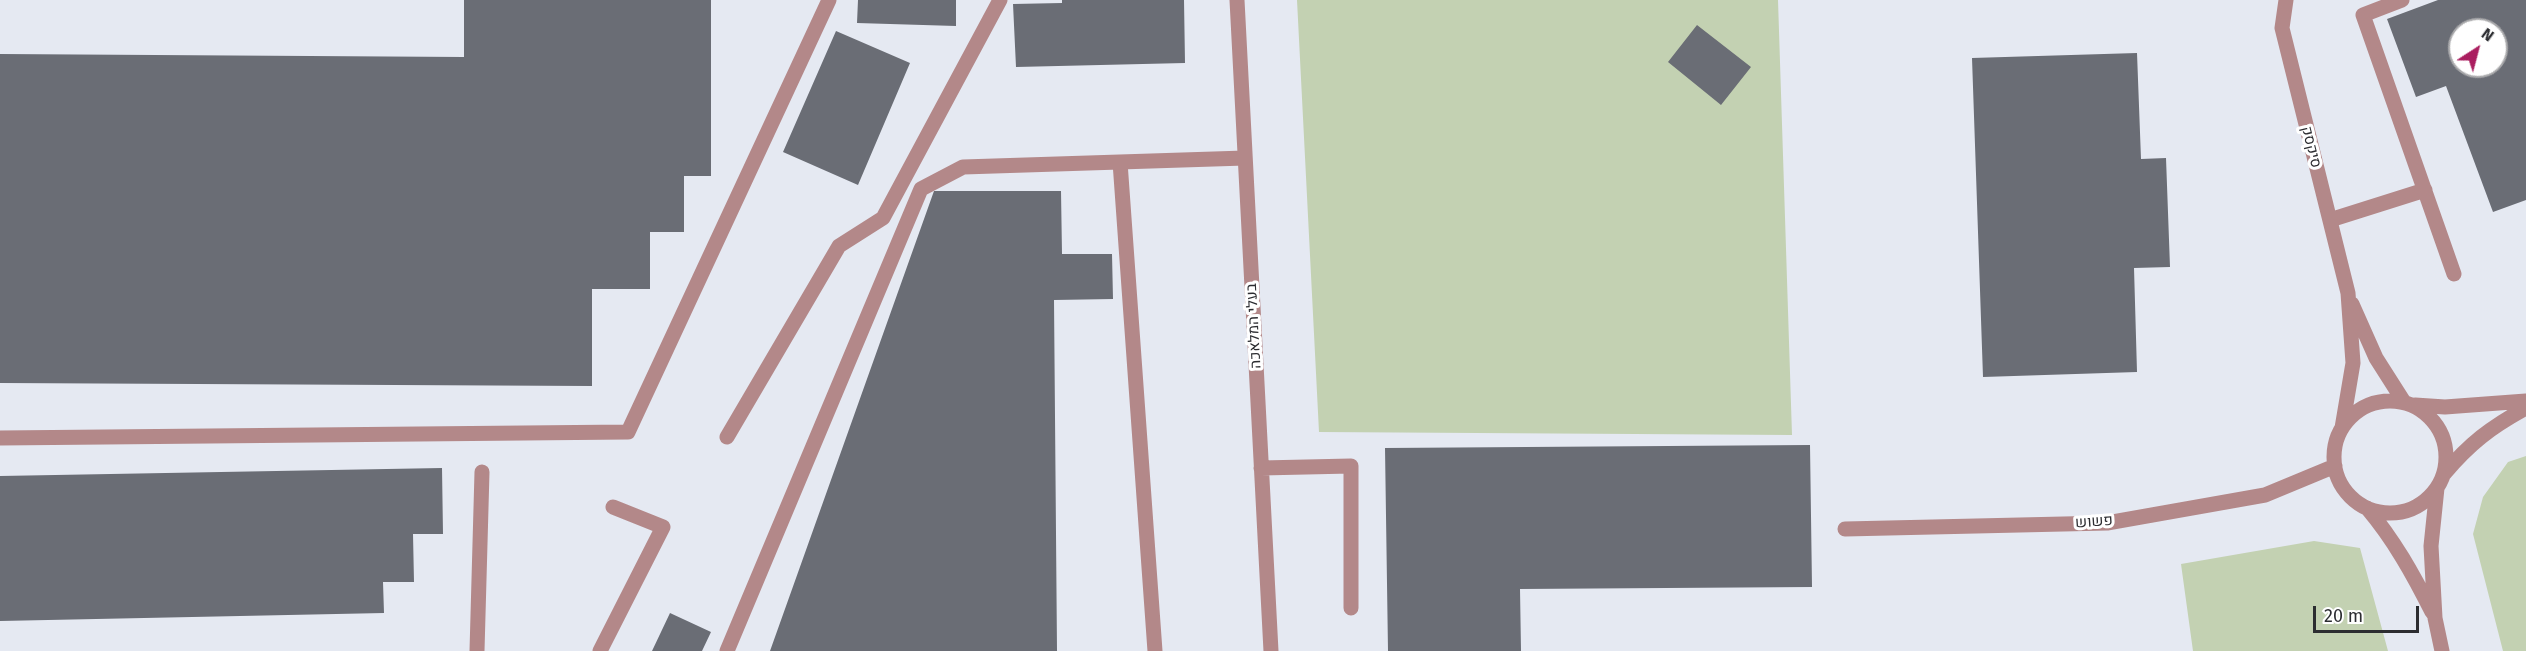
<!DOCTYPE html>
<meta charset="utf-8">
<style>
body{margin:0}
#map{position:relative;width:2526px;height:651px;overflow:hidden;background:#e5e9f2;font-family:"Fira Sans",sans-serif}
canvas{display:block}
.north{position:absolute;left:2448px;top:18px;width:60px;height:60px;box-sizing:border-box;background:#fff;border:2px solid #ababad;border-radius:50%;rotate:36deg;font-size:16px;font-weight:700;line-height:24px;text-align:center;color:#2c2d31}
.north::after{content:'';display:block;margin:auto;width:21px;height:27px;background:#aa1e5f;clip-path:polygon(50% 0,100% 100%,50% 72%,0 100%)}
.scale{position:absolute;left:2313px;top:606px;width:106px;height:27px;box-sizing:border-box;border:3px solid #2c2d31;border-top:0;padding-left:8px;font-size:18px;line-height:21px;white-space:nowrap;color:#2c2d31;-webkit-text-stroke:4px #fff;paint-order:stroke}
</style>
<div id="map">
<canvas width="2526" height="651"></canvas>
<div class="north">N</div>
<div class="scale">20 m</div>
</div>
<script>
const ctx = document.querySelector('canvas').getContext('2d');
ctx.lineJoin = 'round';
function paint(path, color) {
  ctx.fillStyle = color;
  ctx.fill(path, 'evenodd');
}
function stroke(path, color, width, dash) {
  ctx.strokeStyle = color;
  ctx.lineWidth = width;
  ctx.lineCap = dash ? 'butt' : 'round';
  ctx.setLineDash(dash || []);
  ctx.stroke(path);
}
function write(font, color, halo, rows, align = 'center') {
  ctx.font = font + ' "Fira Sans",Heebo,sans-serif';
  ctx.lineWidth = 6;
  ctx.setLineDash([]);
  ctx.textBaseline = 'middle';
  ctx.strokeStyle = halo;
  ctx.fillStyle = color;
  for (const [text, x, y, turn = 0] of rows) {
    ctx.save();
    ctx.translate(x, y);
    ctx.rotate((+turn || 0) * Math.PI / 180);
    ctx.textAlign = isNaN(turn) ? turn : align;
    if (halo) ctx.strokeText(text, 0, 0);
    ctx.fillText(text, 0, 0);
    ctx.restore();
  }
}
paint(new Path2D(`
 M 1297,0 L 1778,0 L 1792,435 L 1319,432 Z
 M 2526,456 L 2526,651 L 2503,651 L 2473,534 L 2483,497 L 2508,462 Z
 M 2314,541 L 2360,548 L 2388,651 L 2193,651 L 2181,564 Z`), '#c3d1b2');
paint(new Path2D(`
 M 464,0 L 711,0 L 711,176 L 684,176 L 684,232 L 650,232 L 650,289 L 592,289 L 592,386 L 0,383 L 0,54 L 464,57 Z
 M 858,0 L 956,0 L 956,26 L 857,23 Z
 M 1062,0 L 1184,0 L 1185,63 L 1016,67 L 1013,4 L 1062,3 Z
 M 2438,0 L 2526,0 L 2526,200 L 2493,212 L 2446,86 L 2416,97 L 2387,19 ZM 2460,30 L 2496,30 L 2496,66 L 2460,66 Z
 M 1697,25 L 1751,67 L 1721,105 L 1668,62 Z
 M 836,31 L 910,63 L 858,185 L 783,152 Z
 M 2137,53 L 2141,159 L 2166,158 L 2170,267 L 2134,268 L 2137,372 L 1983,377 L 1972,58 Z
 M 934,191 L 1061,191 L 1062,254 L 1112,254 L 1113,299 L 1054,300 L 1057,651 L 770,651 Z
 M 1810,445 L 1812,587 L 1520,589 L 1521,651 L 1388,651 L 1385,448 Z
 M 442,468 L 443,534 L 413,534 L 414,582 L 383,582 L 384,613 L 0,621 L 0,476 Z
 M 670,613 L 711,632 L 702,651 L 652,651 Z`), '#6a6d75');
stroke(new Path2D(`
 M 1237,0 L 1271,651
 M 2286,0 L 2282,28 L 2348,293 L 2353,363 L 2342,428
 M 2402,0 L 2363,15 L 2454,274
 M 1120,162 L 1155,651
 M 2330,220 L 2425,190
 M 2352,304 L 2376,358 L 2404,402
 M2334 457a56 56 0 1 1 112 0a56 56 0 1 1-112 0Z
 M 2415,405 L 2445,407 L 2526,401
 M 727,437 L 839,246 L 883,218 L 1000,0
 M 0,438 L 628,432 L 829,0
 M 1261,468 L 1351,466 L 1351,608
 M 2444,474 C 2469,444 2491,427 2526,408
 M 2437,488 L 2431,546 L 2435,618 L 2442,651
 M 2367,508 C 2394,540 2413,574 2432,612
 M 1845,529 L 2107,523 L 2265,495 L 2335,466
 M 477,651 L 482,472
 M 600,651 L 663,527 L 613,507
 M 727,651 L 921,189 L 963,167 L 1245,158`), '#b38889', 15);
write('15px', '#2c2d31', '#fff', [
 ["סיקסק",2311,147,76],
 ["בעלי המלאכה",1254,326,-93],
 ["פשוש",2094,522,-4]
]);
</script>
